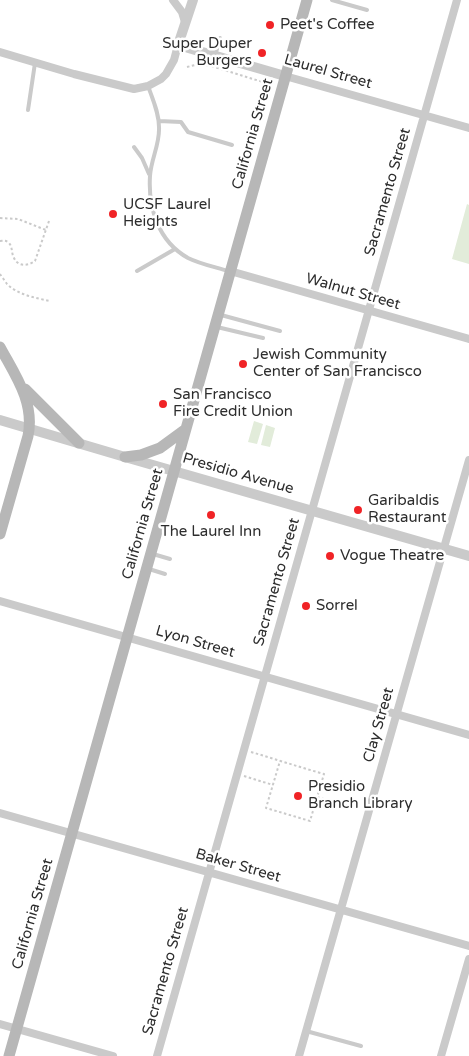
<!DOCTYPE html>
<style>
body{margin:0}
canvas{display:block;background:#fff}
</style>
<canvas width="469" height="1056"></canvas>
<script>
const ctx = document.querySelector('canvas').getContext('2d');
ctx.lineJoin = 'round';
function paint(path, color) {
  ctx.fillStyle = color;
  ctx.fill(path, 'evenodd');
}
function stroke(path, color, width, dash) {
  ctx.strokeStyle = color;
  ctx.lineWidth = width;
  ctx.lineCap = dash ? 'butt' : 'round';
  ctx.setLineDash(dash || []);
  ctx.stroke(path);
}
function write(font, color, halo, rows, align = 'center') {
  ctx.font = font + ' "Varela Round",sans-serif';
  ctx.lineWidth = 5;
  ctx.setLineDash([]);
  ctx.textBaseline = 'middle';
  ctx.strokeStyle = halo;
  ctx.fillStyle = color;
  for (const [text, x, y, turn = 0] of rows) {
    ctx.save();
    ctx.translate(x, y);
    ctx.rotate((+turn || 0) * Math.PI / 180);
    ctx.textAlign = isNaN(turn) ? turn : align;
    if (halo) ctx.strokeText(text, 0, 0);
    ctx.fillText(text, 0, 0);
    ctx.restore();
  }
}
paint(new Path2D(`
 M 467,204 L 469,205 L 469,264 L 452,259 Z
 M 254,421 L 263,424 L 257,444 L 248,442 Z
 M 266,425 L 275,428 L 270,447 L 261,445 Z`), '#e2ecda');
stroke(new Path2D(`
 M 187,67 L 199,64 L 211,66 L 266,83
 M 0,218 L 18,219 L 46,230
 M 0,241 C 3,241 5,240 8,242 C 13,246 11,253 14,258 C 18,267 28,266 35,261 L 49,221
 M 0,274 C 2,277 5,281 7,284 C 18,295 36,298 50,301
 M 251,752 C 275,759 299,767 324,774 L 310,821 L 266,808 L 280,761
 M 244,776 L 273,785
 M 317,797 L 360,809`), '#cacaca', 2, [2.5, 2.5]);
stroke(new Path2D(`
 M 332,0 L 367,10
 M 215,56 L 220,38
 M 148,86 C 153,100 159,113 159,127 C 160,144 151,159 150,176 C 148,208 158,241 188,258 C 200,264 215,267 228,271
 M 28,110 L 35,63
 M 159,121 L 181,122 L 188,132 L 232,145
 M 134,147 L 142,158 L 149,174
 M 137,271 L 175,249
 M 221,315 L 280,331
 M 217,327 L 263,338
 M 153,554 L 170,559
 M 149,569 L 165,574
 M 306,1031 L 361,1046`), '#cacaca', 4);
stroke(new Path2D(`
 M 173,0 L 182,12 L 185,22
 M 0,52 L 74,74 L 134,89 L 148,86 L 161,79 L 166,74 L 174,60 L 178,45
 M 285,76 L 469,128
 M 230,271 L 469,339
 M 0,601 L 469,735
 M 0,813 L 469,946
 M 0,1024 L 113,1056
 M 157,1056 L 457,0
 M 299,1056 L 469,460
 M 441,1056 L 469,959`), '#cacaca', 8);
stroke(new Path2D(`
 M 193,0 L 178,45 L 285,76
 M 0,420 L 125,457 L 469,556`), '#cacaca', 10);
stroke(new Path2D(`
 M 0,347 C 15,375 35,402 28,436 L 0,534
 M 25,389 L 79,443
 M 125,457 L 141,455 L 160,448 L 186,429
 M 9,1056 L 307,0`), '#b7b7b7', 11);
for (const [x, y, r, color] of [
 [270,25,5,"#f02326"],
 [262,53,5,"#f02326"],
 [113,214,5,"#f02326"],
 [243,364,5,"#f02326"],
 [163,404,5,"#f02326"],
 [358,510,5,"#f02326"],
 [211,515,5,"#f02326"],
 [330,556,5,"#f02326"],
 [306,606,5,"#f02326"],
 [298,796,5,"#f02326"]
]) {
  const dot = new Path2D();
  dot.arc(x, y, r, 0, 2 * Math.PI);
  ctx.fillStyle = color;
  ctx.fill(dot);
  stroke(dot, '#fff', 2);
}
write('15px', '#2d2d2d', '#fff', [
 ["Peet's Coffee",280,25],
 ["Super Duper",252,44,"right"],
 ["Burgers",252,61,"right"],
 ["UCSF Laurel",123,205],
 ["Heights",123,222],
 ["Jewish Community",253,355],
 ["Center of San Francisco",253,372],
 ["San Francisco",173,395],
 ["Fire Credit Union",173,412],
 ["Garibaldis",368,501],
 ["Restaurant",368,518],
 ["The Laurel Inn",211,532,"center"],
 ["Vogue Theatre",340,556],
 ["Sorrel",316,606],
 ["Presidio",308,787],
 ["Branch Library",308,804]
], 'left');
write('15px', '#2d2d2d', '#fff', [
 ["Laurel Street",328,72,16],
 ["California Street",253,134,-74],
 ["Sacramento Street",388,192,-74],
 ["Walnut Street",353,292,16],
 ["Presidio Avenue",238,474,16],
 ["California Street",143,524,-74],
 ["Sacramento Street",277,582,-74],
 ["Lyon Street",195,642,16],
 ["Clay Street",379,725,-74],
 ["Baker Street",238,866,16],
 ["California Street",33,914,-74],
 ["Sacramento Street",166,971,-74]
]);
</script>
